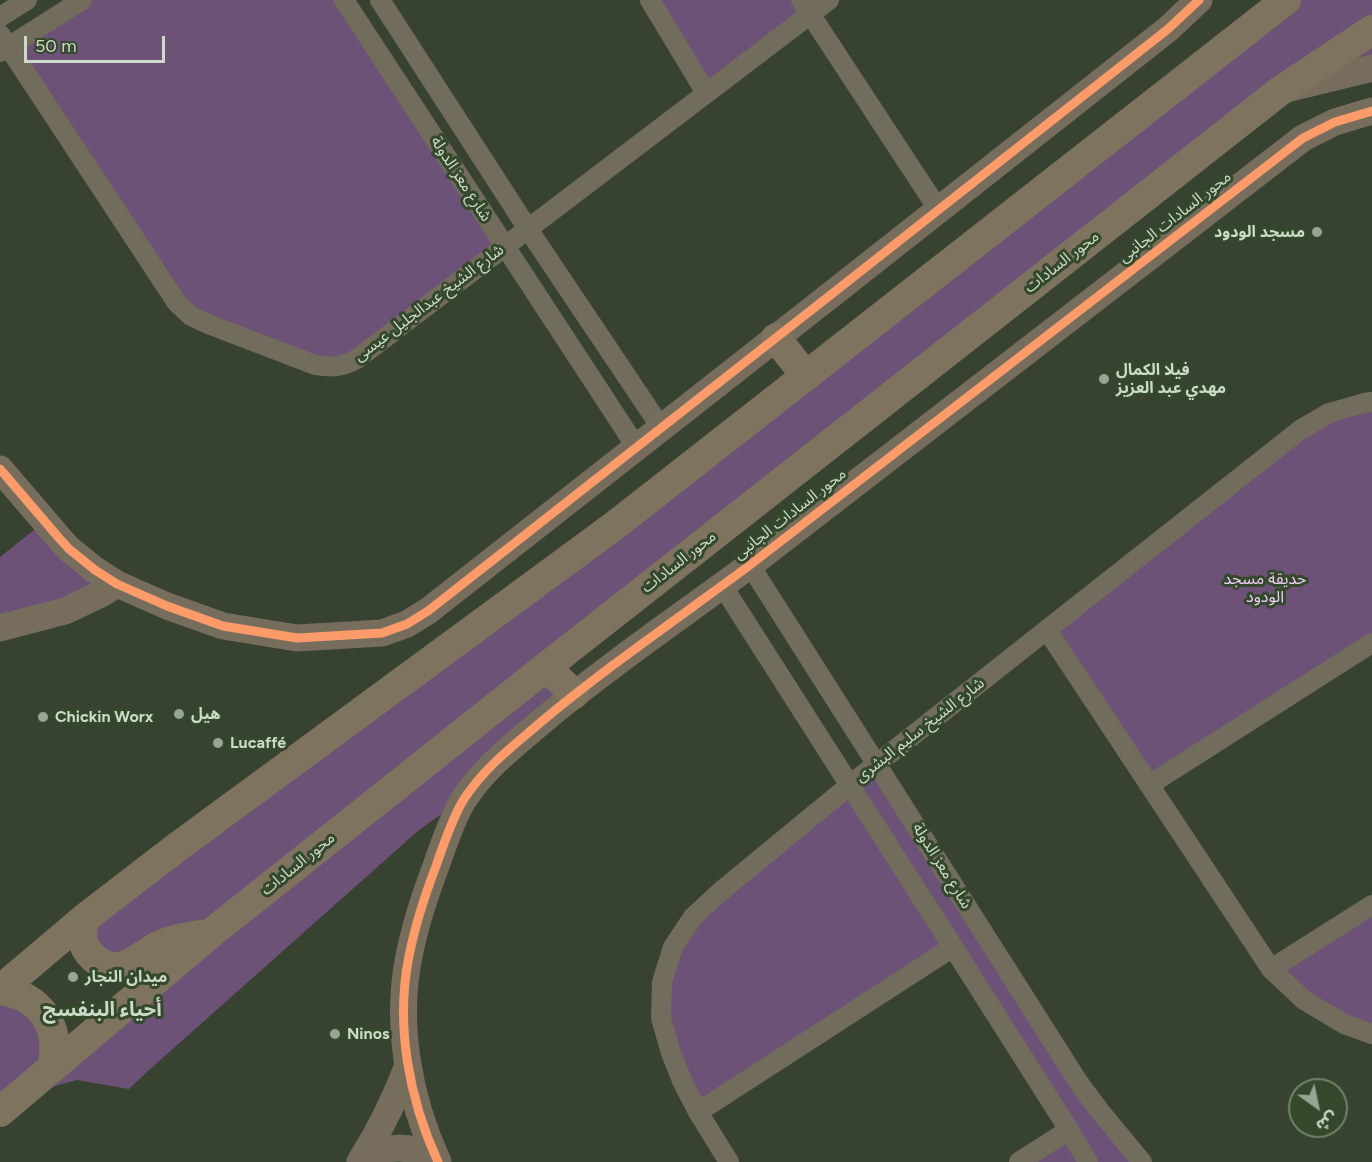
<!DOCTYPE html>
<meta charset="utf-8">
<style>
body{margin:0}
#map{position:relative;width:1372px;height:1162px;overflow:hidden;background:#374231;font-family:Figtree,"Noto Sans Arabic",sans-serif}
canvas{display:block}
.north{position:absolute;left:1288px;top:1078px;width:60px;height:60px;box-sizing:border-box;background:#34482b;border:2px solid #72826a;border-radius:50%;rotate:147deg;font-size:16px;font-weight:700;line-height:24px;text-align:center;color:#cedac9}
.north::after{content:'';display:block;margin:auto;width:21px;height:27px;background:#99a594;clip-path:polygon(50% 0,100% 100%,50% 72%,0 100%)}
.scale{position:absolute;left:24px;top:36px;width:141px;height:27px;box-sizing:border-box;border:3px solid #cedac9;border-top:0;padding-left:8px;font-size:18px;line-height:21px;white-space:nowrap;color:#cedac9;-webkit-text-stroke:4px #34482b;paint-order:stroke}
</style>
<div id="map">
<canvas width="1372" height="1162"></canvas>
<div class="north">ش</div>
<div class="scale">50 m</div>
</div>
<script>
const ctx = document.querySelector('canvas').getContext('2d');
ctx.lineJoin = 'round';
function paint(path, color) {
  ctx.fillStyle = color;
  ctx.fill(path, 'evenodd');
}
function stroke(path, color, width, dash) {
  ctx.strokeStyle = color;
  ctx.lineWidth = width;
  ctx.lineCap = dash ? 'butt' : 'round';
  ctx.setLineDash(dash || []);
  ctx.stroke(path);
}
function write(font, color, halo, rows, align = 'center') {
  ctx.font = font + ' Figtree,"Noto Sans Arabic",sans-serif';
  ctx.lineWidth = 6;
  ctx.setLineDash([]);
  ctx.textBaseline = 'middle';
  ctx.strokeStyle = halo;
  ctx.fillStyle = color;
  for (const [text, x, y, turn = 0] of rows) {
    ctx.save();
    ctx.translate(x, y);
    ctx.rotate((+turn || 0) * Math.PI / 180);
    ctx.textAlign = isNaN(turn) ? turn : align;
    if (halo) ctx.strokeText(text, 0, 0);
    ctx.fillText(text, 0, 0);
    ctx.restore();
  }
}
paint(new Path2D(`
 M 82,0 L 344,0 L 505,246 L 344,365 L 191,316 L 9,47 Z
 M 650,0 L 801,0 L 810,14 L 706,93 Z
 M 1286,0 L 1372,0 L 1372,68 L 1280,91 L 547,667 L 574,694 L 462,801 L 440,815 L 419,830 L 148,1071 L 129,1089 L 77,1080 L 21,1095 L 0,1113 L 0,990 L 11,992 L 55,1056 L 210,935 L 129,963 L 82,936 Z
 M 1372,402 L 1372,643 L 1149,785 L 1047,630 L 1300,430 Z
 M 44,522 L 117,584 L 0,628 L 0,557 Z
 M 877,764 L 1142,1162 L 1019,1162 L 1069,1130 L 953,947 L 698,1112 L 683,1083 L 662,982 L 673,947 Z
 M 1372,905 L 1372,1034 L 1271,969 Z`), '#6d5278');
stroke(new Path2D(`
 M 344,0 L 637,448
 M 380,0 L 528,229 L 662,429
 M 650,0 L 706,93
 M 801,0 L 938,209
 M 0,17 L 27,0
 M 0,34 L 177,303 L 191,316 L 208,324 L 315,365 C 333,368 341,367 357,359 L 829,0
 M 0,52 L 82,0
 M 750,565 L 1079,1083 L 1099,1110 L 1142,1162
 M 722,585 L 953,947 L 1069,1130 L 1088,1162
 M 1047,630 L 1271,969 L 1304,1000 L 1344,1024 L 1372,1034
 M 1149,785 L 1372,643
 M 1271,969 L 1372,905
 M 698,1112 L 953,947
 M 729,1162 L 698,1112 L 683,1083 L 671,1053 L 661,1018 L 662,982 L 673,947 L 693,917 L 720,892 L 850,785 L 1300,430 L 1329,413 L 1364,403 L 1372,402
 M 1019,1162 L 1069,1130`), '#726c5d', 20);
stroke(new Path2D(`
 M 1287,89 L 1372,68
 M 0,469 L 59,538 L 69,549 L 95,570 L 117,584 L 167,606 L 223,626 L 297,638 L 382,633 L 407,624 L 428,611 C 676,418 921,223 1168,29 L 1199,0
 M 0,628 L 65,611 L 101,594 L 117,584
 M 360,1162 C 380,1130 395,1100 408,1065
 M 360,1162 C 387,1144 408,1144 436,1159
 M 438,1162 C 409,1099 395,1025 409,956 C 415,926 425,895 436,866 C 443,846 453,816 464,799 C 485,767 512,747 541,722 C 608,666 680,617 750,565 C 935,424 1118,280 1303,138 L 1335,122 L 1372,111`), '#766d5c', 27);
stroke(new Path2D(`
 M 776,338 L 806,376
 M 546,667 L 574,694
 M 85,918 C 83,924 82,930 82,936 C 84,953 100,968 117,967 C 129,967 147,952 158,946 C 174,939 190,936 208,934
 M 0,990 L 85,918 L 176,848 L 614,526 L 1286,0
 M 0,990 C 41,996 62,1027 52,1067
 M 0,1112 L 210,934 L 546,667 L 1280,91 L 1372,30`), '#7d735e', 30);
stroke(new Path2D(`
 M 0,469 L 59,538 L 69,549 L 95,570 L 117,584 L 167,606 L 223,626 L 297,638 L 382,633 L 407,624 L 428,611 C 676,418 921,223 1168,29 L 1199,0
 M 438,1162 C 409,1099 395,1025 409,956 C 415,926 425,895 436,866 C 443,846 453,816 464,799 C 485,767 512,747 541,722 C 608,666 680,617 750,565 C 935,424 1118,280 1303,138 L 1335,122 L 1372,111`), '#fa9b69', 9);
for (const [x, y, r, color] of [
 [1317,232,6,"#99a594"],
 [1104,379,6,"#99a594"],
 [179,714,6,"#99a594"],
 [43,717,6,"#99a594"],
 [218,743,6,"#99a594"],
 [73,977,6,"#99a594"],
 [335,1034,6,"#99a594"]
]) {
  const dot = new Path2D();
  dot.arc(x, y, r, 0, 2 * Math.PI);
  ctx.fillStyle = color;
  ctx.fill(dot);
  stroke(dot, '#34482b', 2);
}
write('16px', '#cedac9', '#34482b', [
 ["شارع معز الدولة",461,179,57],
 ["محور السادات الجانبى",1175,217,-38],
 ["محور السادات",1062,262,-38],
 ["شارع الشيخ عبدالجليل عيسى",429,303,-37],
 ["محور السادات الجانبى",790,514,-38],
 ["محور السادات",679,562,-38],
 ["شارع الشيخ سليم البشرى",920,730,-38],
 ["محور السادات",298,864,-39],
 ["شارع معز الدولة",942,866,58]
]);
write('bold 16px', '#cedac9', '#34482b', [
 ["مسجد الودود",1305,232,"right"],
 ["فيلا الكمال",1116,370],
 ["مهدي عبد العزيز",1116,388],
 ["هيل",191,714],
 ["Chickin Worx",55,717],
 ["Lucaffé",230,743],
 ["ميدان النجار",85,977],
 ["Ninos",347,1034]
], 'left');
write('16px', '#eecdfa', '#34482b', [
 ["حديقة مسجد",1265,579],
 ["الودود",1265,597]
]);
write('bold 20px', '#cedac9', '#34482b', [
 ["أحياء البنفسج",102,1010]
]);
</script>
